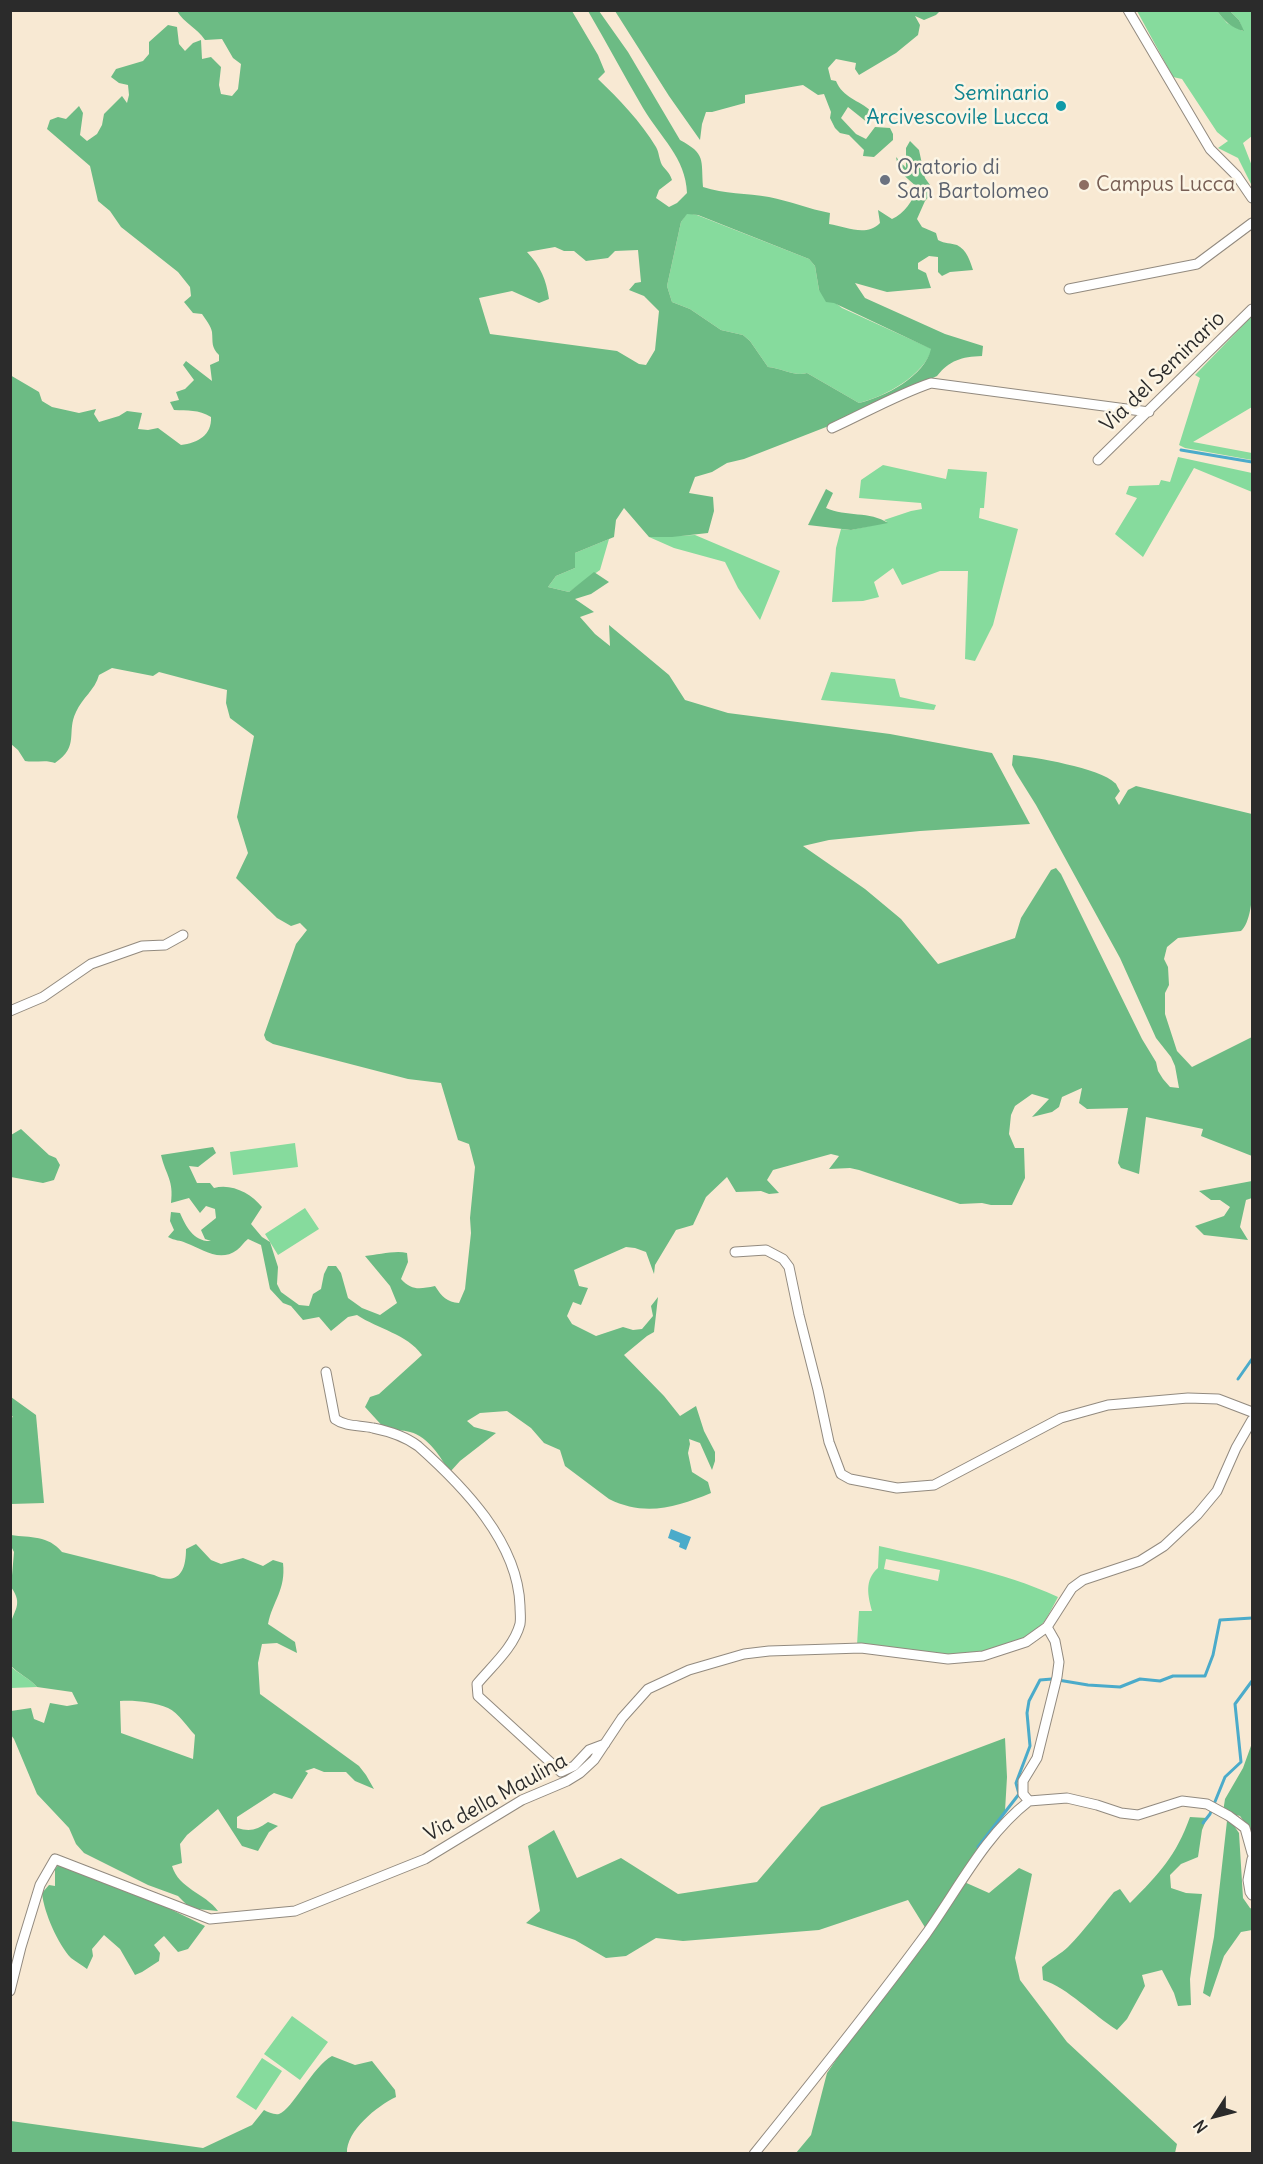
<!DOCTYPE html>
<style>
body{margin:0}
#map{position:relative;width:1263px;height:2164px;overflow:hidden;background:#f8e9d3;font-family:Delius,sans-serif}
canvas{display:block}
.frame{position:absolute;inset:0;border:12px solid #2b2b2b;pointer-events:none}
.north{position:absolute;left:1185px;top:2086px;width:60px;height:60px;-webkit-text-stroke:4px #fcf5e5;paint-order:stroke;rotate:234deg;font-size:16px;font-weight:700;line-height:24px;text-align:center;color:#2b2b2b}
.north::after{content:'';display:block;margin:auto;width:21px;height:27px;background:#2b2b2b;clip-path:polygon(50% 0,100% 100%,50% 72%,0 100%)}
</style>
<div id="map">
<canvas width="1263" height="2164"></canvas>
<div class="frame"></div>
<div class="north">N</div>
</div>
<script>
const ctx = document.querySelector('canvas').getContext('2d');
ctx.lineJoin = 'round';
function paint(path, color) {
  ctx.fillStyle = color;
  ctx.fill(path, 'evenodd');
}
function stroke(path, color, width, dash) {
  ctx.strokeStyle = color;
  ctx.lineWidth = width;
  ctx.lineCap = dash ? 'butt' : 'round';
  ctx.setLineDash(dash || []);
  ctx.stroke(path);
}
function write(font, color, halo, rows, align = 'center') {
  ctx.font = font + ' Delius,sans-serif';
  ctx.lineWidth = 5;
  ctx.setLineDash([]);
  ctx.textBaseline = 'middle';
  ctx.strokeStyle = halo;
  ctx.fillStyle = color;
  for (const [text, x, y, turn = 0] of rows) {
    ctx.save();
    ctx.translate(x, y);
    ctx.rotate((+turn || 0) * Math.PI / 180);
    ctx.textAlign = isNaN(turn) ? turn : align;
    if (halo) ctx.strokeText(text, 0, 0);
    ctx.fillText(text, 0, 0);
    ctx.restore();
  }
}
paint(new Path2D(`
 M 1137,11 L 1217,11 L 1227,23 L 1243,31 L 1239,20 L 1230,11 L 1252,11 L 1252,136 L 1243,143 L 1252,166 L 1252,186 L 1238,158 L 1218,148 L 1228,141 L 1217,132 L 1182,79 L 1173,77 Z
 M 687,213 L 697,215 L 809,259 L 815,266 L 819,290 L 842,308 L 932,349 C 923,376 886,396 859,403 L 807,373 C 795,377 781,368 768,367 L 750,341 L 743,335 L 721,330 L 690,309 L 672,302 L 667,286 L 681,222 Z
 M 1252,316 L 1252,407 L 1193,442 L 1252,453 L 1252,460 L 1185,448 L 1179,445 L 1200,378 L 1195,375 Z
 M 1178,457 L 1252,473 L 1252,492 L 1194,468 L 1143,557 L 1115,534 L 1137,498 L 1126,494 L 1129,486 L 1159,485 L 1161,480 L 1170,482 Z
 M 883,465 L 946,479 L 948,469 L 987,472 L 984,508 L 980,508 L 979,518 L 1018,529 L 993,625 L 975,661 L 965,659 L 968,571 L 940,571 L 902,585 L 893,568 L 874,582 L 879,597 L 863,601 L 832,602 L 836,548 L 841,529 L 851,530 L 887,522 L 884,520 L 911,511 L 922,509 L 921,503 L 859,498 L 861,480 Z
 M 695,535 L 780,571 L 760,620 L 738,588 L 725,562 L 674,548 L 649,537 Z
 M 609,539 L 600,570 L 569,592 L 548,587 L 556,576 L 575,568 L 575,553 Z
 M 831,672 L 895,679 L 900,697 L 936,705 L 934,710 L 821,700 Z
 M 295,1143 L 298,1167 L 233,1175 L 230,1152 Z
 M 305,1208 L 319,1229 L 278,1255 L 265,1234 Z
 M 879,1546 C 939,1560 1002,1571 1058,1597 C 1050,1612 1042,1630 1027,1638 C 1009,1648 961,1657 940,1655 C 912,1653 885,1643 857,1645 L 859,1611 L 872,1611 C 868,1596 864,1580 878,1568 ZM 886,1559 L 940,1570 L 938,1581 L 884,1569 Z
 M 10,1666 C 19,1674 29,1678 37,1687 L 11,1688 Z
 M 292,2016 L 328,2042 L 300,2080 L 264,2054 Z
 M 262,2058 L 282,2071 L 256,2110 L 236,2097 Z`), '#86db9d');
paint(new Path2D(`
 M 177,11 L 572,11 L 598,55 L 605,72 L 598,79 C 619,99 641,122 656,147 C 659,152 659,159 662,165 C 666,171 669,171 672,180 L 659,190 L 656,198 L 669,207 L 677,203 L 687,193 C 686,158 660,137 643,108 C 624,76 607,43 588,11 L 599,11 L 628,52 L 680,140 C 706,154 701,159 703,187 C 724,194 747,193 769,197 C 790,201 809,209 830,213 L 829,224 C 847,227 866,237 880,223 L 878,210 L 892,219 C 904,214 913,200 918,188 L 899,171 L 896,157 L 906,168 L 906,148 L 910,141 L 919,150 L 925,178 L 930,185 L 931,194 L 925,201 L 917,219 L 922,227 L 936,233 L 938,240 C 945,244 951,243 957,245 C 967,250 970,261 973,270 L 950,272 L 942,276 L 938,272 L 938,257 L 929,256 L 918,263 L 918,269 L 926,273 L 931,288 L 887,292 L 855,283 L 865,298 L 945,334 L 983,346 L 982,356 C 961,357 950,360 937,376 L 839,422 L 744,459 L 727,463 L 712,472 L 695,477 L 689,493 L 713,497 L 714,511 L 708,533 L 672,537 L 649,537 L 624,508 L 616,520 L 614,537 L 575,553 L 575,568 L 556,576 L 548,587 L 569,592 L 594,572 L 609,582 L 591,594 L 575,599 L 594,612 L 580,617 L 595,634 L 610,646 L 609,625 L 669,675 L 685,700 L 728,713 L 890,734 L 992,753 L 1030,824 L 920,831 L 829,840 L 803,846 L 865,889 L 901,919 L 938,964 L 1015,938 L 1021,918 L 1051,870 L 1056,868 L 1061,874 L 1142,1039 L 1156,1062 L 1158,1071 L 1163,1079 L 1170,1087 L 1179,1088 L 1175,1066 L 1171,1057 L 1156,1038 L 1120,958 L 1036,805 L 1016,773 L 1012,765 L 1013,755 C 1034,757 1100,768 1115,783 C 1116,783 1119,790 1120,791 L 1115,798 L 1119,805 L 1128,790 L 1136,786 L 1252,814 C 1252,839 1259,916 1241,931 L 1178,938 L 1167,947 L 1164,959 L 1168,967 L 1169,985 L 1165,993 L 1165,1014 L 1177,1051 L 1192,1067 L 1252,1037 L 1252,1156 L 1201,1136 L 1203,1129 L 1146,1117 L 1139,1174 L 1121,1168 L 1118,1163 L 1128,1108 L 1087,1109 L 1079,1103 L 1082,1088 L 1062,1097 L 1059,1107 L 1052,1112 L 1032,1117 L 1049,1099 L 1032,1094 L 1015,1106 L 1011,1115 L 1009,1134 L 1015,1148 L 1024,1148 L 1025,1178 L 1012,1205 L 991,1205 L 982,1203 L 960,1204 L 859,1170 L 850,1168 L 829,1169 L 839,1156 L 831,1154 L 773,1170 L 767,1180 L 779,1193 L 769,1194 L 761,1191 L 736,1192 L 727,1177 L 706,1197 L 693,1225 L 676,1230 L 655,1265 L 654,1274 L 646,1252 L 635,1248 L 626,1247 L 574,1270 L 579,1286 L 588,1288 L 581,1305 L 573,1302 L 567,1316 L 572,1324 L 596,1336 L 623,1327 L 633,1330 L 642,1329 L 653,1316 L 651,1306 L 658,1297 L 654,1332 L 647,1336 L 624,1355 L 664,1396 L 680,1416 L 696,1406 L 704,1431 L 715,1452 L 715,1461 L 712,1470 L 700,1443 L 689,1439 L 690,1444 L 688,1453 L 692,1472 L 708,1482 L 711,1493 C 677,1507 645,1517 609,1499 L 565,1466 L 560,1450 L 544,1443 L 531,1428 L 507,1411 L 480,1413 L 467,1421 L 474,1427 L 496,1433 L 460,1461 L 450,1472 C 440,1457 429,1437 410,1432 C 403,1430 394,1430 386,1430 L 365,1407 L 370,1397 L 379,1394 L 422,1355 C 407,1334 378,1329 357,1315 L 348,1317 L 331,1331 L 319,1317 L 303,1320 L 291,1306 L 283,1303 L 270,1289 L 261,1245 L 248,1239 C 244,1242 241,1247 237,1250 C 219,1263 203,1249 186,1243 C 180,1240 175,1241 168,1237 L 174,1230 L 170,1221 L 171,1212 L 180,1213 C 186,1227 194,1242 211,1241 L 205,1239 L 201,1230 L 216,1218 L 215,1209 L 206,1206 L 200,1213 L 189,1198 L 171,1203 C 174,1180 166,1176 161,1155 L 213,1147 L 216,1153 L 198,1167 L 189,1166 L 197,1183 L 210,1183 L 214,1188 C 231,1183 251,1193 262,1207 L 251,1224 L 262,1237 L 270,1242 L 278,1267 L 277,1284 L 281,1292 L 299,1305 L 309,1306 L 313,1294 L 321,1289 L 324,1274 L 328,1266 L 336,1266 L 341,1273 L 348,1298 L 362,1308 L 380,1315 L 397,1303 L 390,1286 L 365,1256 C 378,1255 395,1250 407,1253 L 408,1262 L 401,1279 C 412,1291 420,1289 435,1286 C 442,1297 447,1302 459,1303 L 465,1289 L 471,1233 L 470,1218 L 475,1167 L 469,1144 L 458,1140 L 441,1083 L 408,1079 L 273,1044 L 266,1040 L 264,1035 L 296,944 L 307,930 L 300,923 L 291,926 L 277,918 L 236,878 L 248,853 L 237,817 L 254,736 L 230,718 L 226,703 L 227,690 L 159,672 L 153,676 L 112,668 L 99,675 C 95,690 82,698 76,712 C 66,732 80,746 55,763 C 45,759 36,763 25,761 L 18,750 L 11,744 L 10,375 L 39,392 L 42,401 L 52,407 L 79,413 L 96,409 L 94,414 L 99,422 L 119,416 L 127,411 L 142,413 L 138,429 L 148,430 L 158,428 L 181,445 C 198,443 212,435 211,417 C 198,409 188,411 174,410 L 170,402 L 179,400 L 176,392 L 185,389 L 194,380 L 183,365 L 186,361 L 212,381 L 210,365 L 219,361 L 219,355 C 211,347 213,343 212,332 C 211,326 206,320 202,314 L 193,313 L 184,302 L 191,296 L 190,287 L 178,272 L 121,227 L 110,211 L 98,201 L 90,166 L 47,129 L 50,120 L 58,117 L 66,119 L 79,106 L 83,113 L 80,135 L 87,141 L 97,134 L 102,125 L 104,114 L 122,96 L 127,103 L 129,95 L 128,85 L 119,83 L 111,77 L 116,69 L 143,61 L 149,54 L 149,42 L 168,25 L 177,27 L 179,44 L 185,51 L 193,43 L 201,40 L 202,59 L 211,57 L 221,67 L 219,85 L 221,94 L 232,96 L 238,89 L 241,64 L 233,58 L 222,39 L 205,40 C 197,28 184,23 177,11 ZM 687,214 L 698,215 L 809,259 L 815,266 L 819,290 L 826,302 L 834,303 L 931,349 C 925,376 885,397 859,403 L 807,373 C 795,377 781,368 768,367 L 750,341 L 743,335 L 721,330 L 690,309 L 672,302 L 667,286 L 681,222 ZM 555,247 L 564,251 L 574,251 L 586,261 L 608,258 L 615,251 L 638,250 L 641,282 L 635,283 L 629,290 L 644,296 L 659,311 L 655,350 L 646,365 L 639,364 L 617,351 L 490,334 L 479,298 L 512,291 L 539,303 L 549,299 C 546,279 541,267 527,252 Z
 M 615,11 L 940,11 L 936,15 L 924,20 L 915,16 L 920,25 L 918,35 L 896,53 L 859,75 L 855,69 L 856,63 L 836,59 L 828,68 L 831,80 L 836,81 C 843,98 859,100 871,111 L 868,123 L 848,107 L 841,118 L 856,134 L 866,139 L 875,127 L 890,128 L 893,134 L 893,140 L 874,157 L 863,156 L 864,150 L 849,135 L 840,133 L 835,128 L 830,118 L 831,112 L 824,94 L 818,95 L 803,85 L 745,95 L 745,103 L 712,112 L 706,112 L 702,124 L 700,140 L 669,96 Z
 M 1217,11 L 1230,11 L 1239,20 L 1244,31 C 1231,28 1225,21 1217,11 Z
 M 826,489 L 833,493 L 826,508 C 846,517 870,511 888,523 L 851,530 L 808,525 Z
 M 21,1129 L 49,1155 L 56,1158 L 60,1165 L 54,1180 L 43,1183 L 11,1177 L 11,1135 Z
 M 1252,1181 L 1252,1198 L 1246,1200 L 1240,1227 L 1248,1240 L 1204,1235 L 1195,1226 L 1224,1216 L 1230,1207 L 1220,1200 L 1211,1200 L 1199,1191 Z
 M 11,1397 L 36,1415 L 44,1503 L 11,1504 L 10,1418 L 13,1417 L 11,1415 Z
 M 11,1535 C 31,1538 48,1535 62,1552 L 154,1575 C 178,1586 186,1572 186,1549 L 196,1544 L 211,1560 L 221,1564 L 243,1558 L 263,1566 L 273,1560 L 283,1563 C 286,1590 273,1600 268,1624 L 295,1642 L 297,1653 L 277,1643 L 262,1644 L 258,1663 L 260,1694 L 359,1766 L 366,1775 L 374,1789 L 355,1781 L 346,1772 L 324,1772 L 314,1768 L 305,1771 L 308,1773 L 292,1799 L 274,1793 L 237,1817 L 237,1828 C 250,1832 257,1830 268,1822 L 278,1826 L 269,1832 L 258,1851 L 242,1846 L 218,1809 L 187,1835 L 180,1844 L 182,1863 L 172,1866 C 179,1889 205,1893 218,1911 L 197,1909 L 187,1905 L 178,1896 L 148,1885 L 84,1853 L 76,1844 L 69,1828 L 37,1794 L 14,1739 L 11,1735 L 11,1711 L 31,1708 L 34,1719 L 44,1723 L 50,1703 L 67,1706 L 78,1704 L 72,1692 L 37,1687 C 29,1678 19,1674 11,1666 C 10,1654 9,1640 10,1627 C 13,1610 24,1605 11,1587 L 14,1552 L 11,1546 ZM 120,1701 C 134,1700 154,1702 168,1708 C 179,1713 187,1727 195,1735 L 193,1759 L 121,1733 Z
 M 1005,1738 L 1007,1777 L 1005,1811 L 962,1881 L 989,1893 L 1019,1868 L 1032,1874 L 1015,1958 L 1020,1980 L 1067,2042 L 1177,2144 L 1175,2153 L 796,2153 L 811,2135 L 827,2073 L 926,1929 L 908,1900 L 819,1930 L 683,1941 L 656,1938 L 626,1956 L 606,1958 L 575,1940 L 526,1923 L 540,1911 L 528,1846 L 554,1830 L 577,1878 L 621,1858 L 678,1894 L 757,1882 L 821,1807 Z
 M 1252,1743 L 1252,1842 L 1248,1827 L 1240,1816 L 1223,1812 L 1225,1799 L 1243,1768 Z
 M 1190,1817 L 1207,1818 L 1202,1830 L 1198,1857 L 1181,1864 L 1170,1875 L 1171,1888 L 1186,1893 L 1202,1894 L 1190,1979 L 1191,2005 L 1178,2006 L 1174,1993 L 1162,1970 L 1142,1975 L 1145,1986 L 1127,2019 L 1117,2030 C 1093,2015 1068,1988 1043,1980 L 1042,1967 C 1050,1959 1061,1954 1068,1947 C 1085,1930 1099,1910 1114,1892 L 1120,1889 L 1130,1903 C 1159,1874 1176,1856 1190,1817 Z
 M 1227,1821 L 1232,1823 L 1239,1833 L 1243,1898 L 1250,1908 L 1252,1909 L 1252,1930 L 1241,1932 L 1224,1956 L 1210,1997 L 1203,1993 L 1214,1937 Z
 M 60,1863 L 76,1863 L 205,1926 L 188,1949 L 178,1952 L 164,1936 L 154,1945 L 160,1953 L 159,1961 L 142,1972 L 135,1975 L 120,1949 L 104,1935 L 92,1949 L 93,1956 L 87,1969 C 82,1965 76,1962 71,1958 C 58,1944 44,1913 42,1893 L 49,1885 L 55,1886 L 55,1869 Z
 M 332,2056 L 355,2065 L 372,2061 L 395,2090 L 396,2097 C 377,2106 346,2131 347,2153 L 11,2153 L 11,2121 L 203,2148 L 252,2125 L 264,2110 C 268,2112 274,2115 279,2114 C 292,2110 313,2066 332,2056 Z`), '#6cbb84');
paint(new Path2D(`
 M 671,1529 L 691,1537 L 686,1550 L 679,1547 L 680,1543 L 668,1538 Z`), '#4babca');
stroke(new Path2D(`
 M 1181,450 L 1252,462
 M 1238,1379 L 1252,1359
 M 1203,1823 L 1210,1814 L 1225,1777 L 1241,1762 L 1235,1704 L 1252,1681
 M 978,1847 L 1019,1794 L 1016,1783 L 1030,1746 L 1027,1713 L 1029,1701 L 1040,1680 L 1052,1679 L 1088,1685 L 1120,1687 L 1140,1679 L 1160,1681 L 1173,1676 L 1205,1676 L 1213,1655 L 1220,1620 L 1252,1618`), '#4babca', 3);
const street = new Path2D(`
 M 1128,10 L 1210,149 L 1237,176 L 1252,198
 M 1069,289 L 1197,264 L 1252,223
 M 832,428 C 865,413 896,395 931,383 L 1149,412
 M 1098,460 L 1252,309
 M 10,1011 L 43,997 L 91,964 L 142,946 L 165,945 L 183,935
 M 735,1252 L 766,1250 L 783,1259 L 789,1267 L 799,1315 L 818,1390 L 829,1442 L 841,1474 L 850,1479 L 897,1488 L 934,1485 L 1061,1418 L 1108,1405 L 1188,1398 L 1218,1399 L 1252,1412
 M 326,1372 L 335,1419 C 346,1427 360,1425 373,1428 C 388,1431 406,1437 418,1446 C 463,1486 518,1542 520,1606 C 520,1612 521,1618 520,1624 C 514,1647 492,1666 477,1684 L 478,1696 L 561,1772 L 574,1766 L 589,1750 L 605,1744
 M 1047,1627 L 1055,1641 L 1059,1662 L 1057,1677 L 1037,1758 L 1023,1781 L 1023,1794 L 1029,1801 L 1067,1798 L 1097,1805 L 1121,1813 L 1138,1815 L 1182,1801 L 1207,1804 L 1229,1816 L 1245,1828 L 1252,1853
 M 1252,1859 L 1248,1880 L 1250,1892 L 1252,1895
 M 10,1991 L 21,1947 L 40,1885 L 55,1859 L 210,1919 L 295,1911 L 425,1859 L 522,1800 L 567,1781 L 580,1773 L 594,1760 L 622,1718 L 648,1689 L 689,1670 L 744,1654 L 769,1651 L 861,1648 L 948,1659 L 983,1656 L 1026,1642 L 1047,1627 L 1072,1588 L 1083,1580 L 1140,1561 L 1164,1546 L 1197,1515 L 1217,1491 L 1236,1448 L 1252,1420
 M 754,2154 C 813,2081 871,2009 926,1934 C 959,1888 984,1836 1029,1801`);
stroke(street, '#928a7f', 11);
stroke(street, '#fff', 9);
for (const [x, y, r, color] of [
 [1061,106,6,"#0f9aa8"],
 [885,180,6,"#6b7280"],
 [1084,185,6,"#8d6e63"]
]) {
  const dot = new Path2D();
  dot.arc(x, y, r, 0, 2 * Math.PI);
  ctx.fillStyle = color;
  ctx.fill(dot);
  stroke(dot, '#fcf5e5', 2);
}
write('21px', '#0d838f', '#fcf5e5', [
 ["Seminario",1049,94],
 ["Arcivescovile Lucca",1049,118]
], 'right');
write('21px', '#5b616d', '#fcf5e5', [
 ["Oratorio di",897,168],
 ["San Bartolomeo",897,192]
], 'left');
write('21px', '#785e54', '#fcf5e5', [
 ["Campus Lucca",1096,185]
], 'left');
write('21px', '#2b2b2b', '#fcf5e5', [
 ["Via del Seminario",1163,372,-44],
 ["Via della Maulina",496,1798,-29]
]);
</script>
